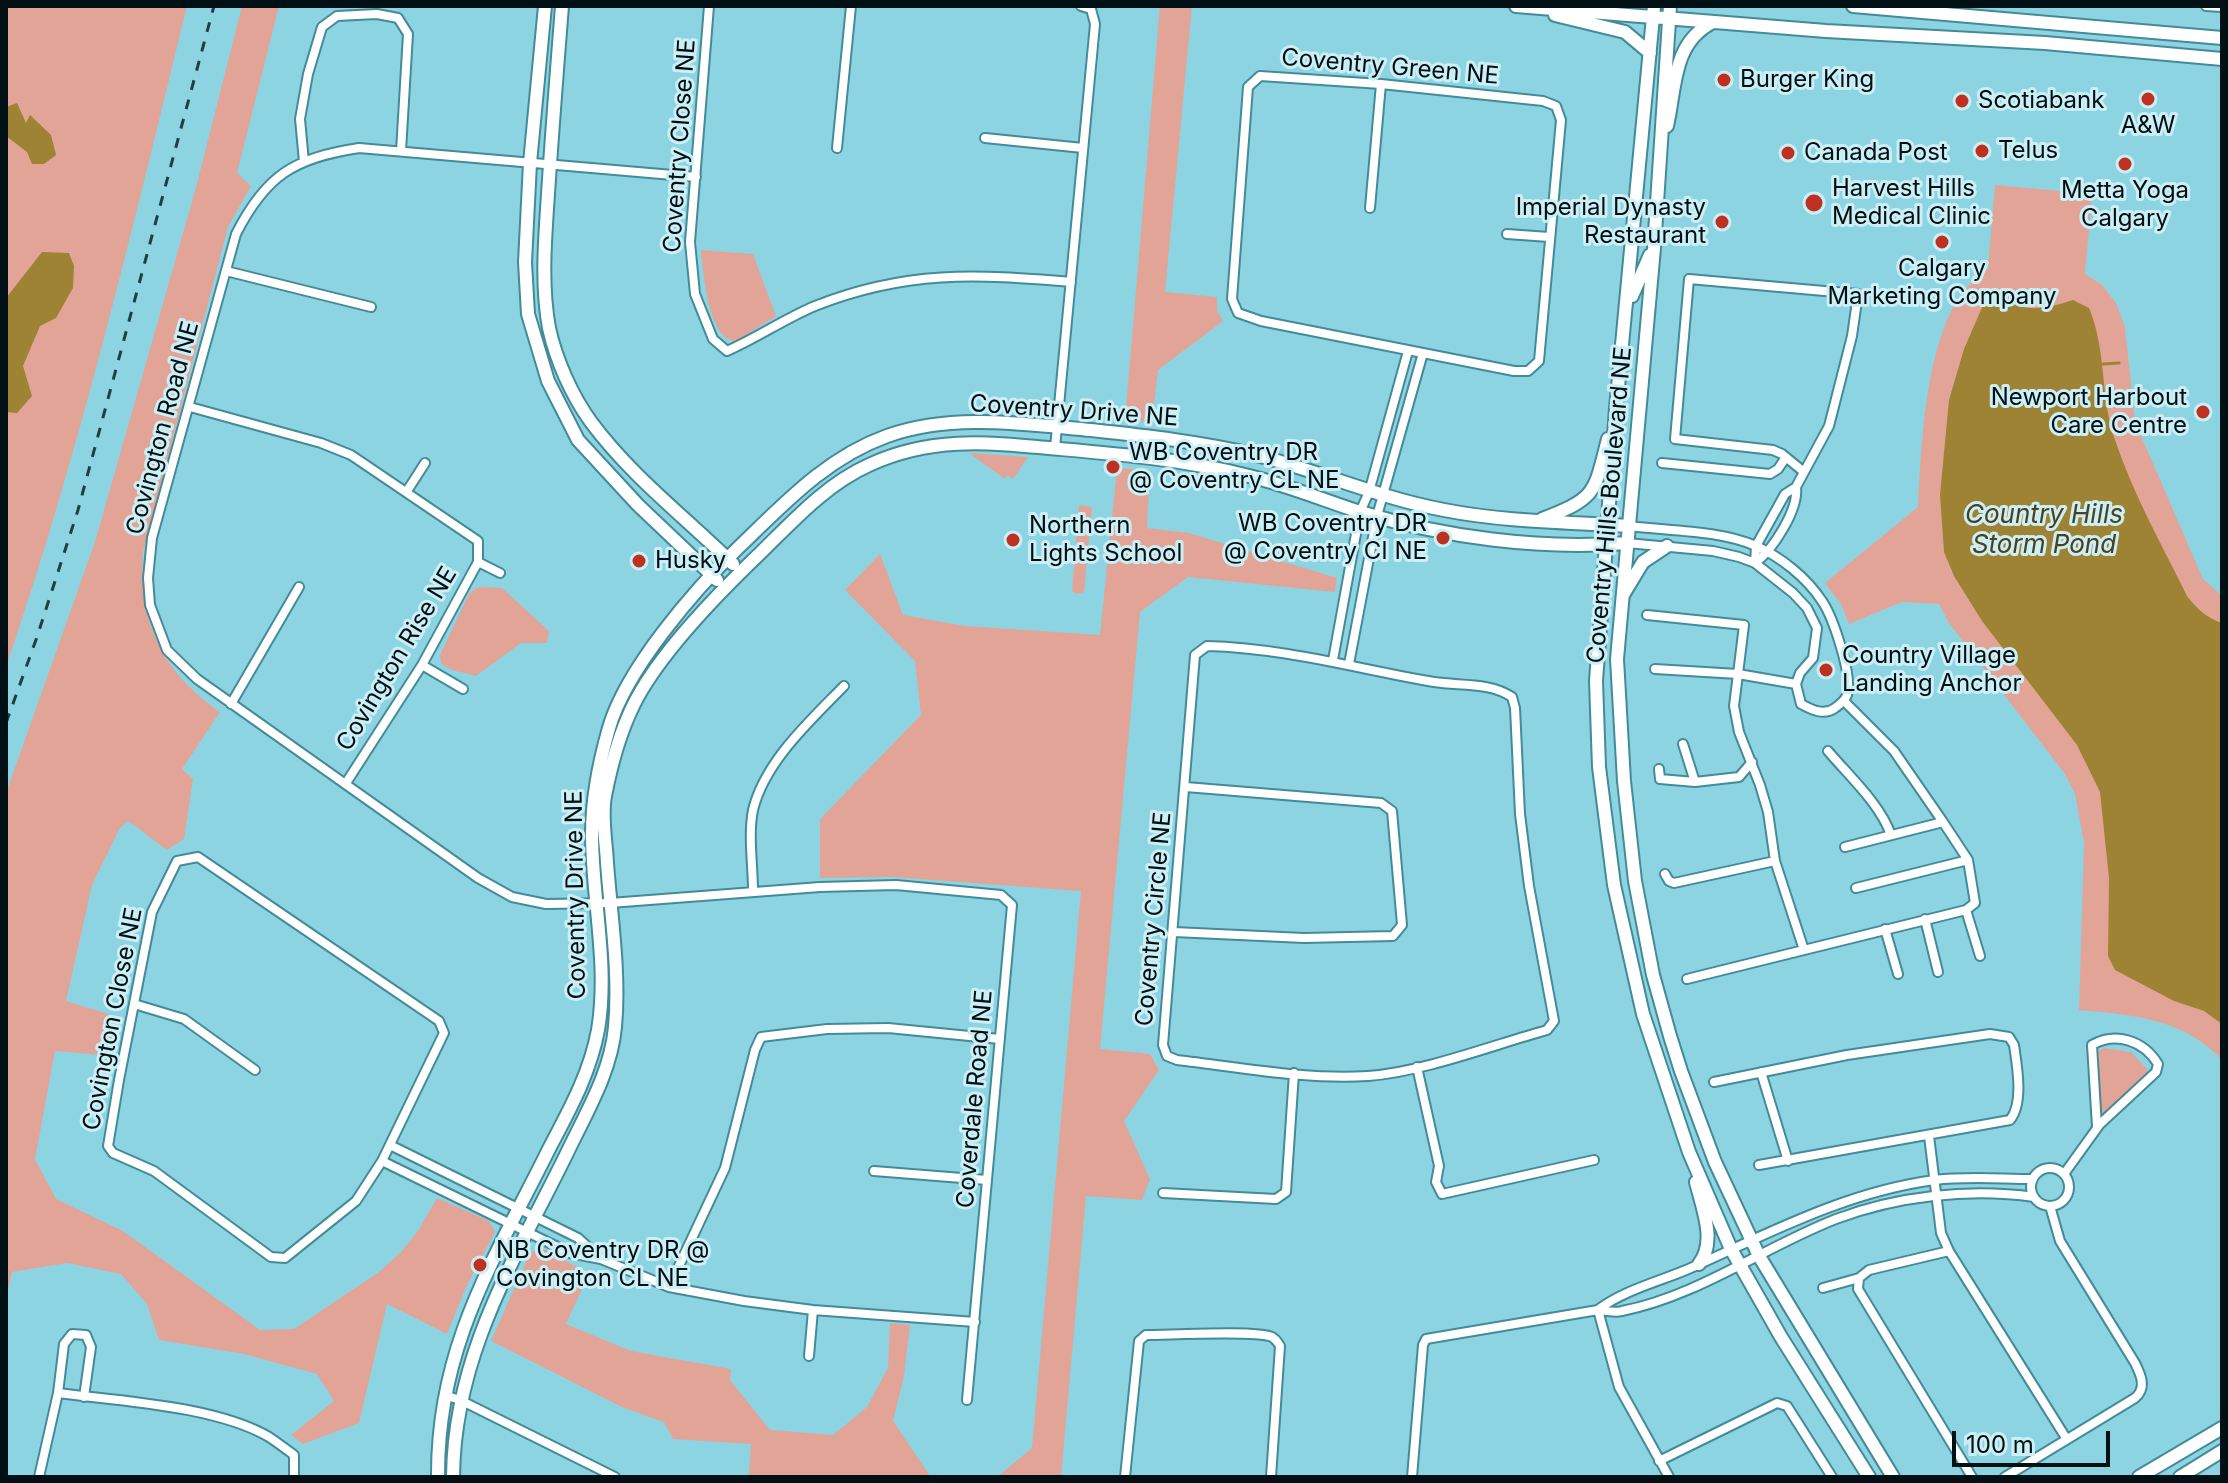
<!DOCTYPE html>
<style>
body{margin:0}
#map{position:relative;width:2228px;height:1483px;overflow:hidden;background:#8cd4e2;font-family:Inter,sans-serif}
canvas{display:block}
.frame{position:absolute;inset:0;border:8px solid #001014;pointer-events:none}
.scale{position:absolute;left:1952px;top:1431px;width:158px;height:36px;box-sizing:border-box;border:4px solid #001014;border-top:0;padding-left:10px;font-size:24px;line-height:28px;white-space:nowrap;color:#001014;-webkit-text-stroke:6px #cceef5;paint-order:stroke}
</style>
<div id="map">
<canvas width="2228" height="1483"></canvas>
<div class="frame"></div>
<div class="scale">100 m</div>
</div>
<script>
const ctx = document.querySelector('canvas').getContext('2d');
ctx.lineJoin = 'round';
function paint(path, color) {
  ctx.fillStyle = color;
  ctx.fill(path, 'evenodd');
}
function stroke(path, color, width, dash) {
  ctx.strokeStyle = color;
  ctx.lineWidth = width;
  ctx.lineCap = dash ? 'butt' : 'round';
  ctx.setLineDash(dash || []);
  ctx.stroke(path);
}
function write(font, color, halo, rows, align = 'center') {
  ctx.font = font + ' Inter,sans-serif';
  ctx.lineWidth = 6;
  ctx.setLineDash([]);
  ctx.textBaseline = 'middle';
  ctx.strokeStyle = halo;
  ctx.fillStyle = color;
  for (const [text, x, y, turn = 0] of rows) {
    ctx.save();
    ctx.translate(x, y);
    ctx.rotate((+turn || 0) * Math.PI / 180);
    ctx.textAlign = isNaN(turn) ? turn : align;
    if (halo) ctx.strokeText(text, 0, 0);
    ctx.fillText(text, 0, 0);
    ctx.restore();
  }
}
paint(new Path2D(`
 M 6,6 L 187,6 C 133,227 80,451 6,667 Z
 M 242,6 L 279,6 L 237,173 L 251,186 L 228,227 L 143,552 C 139,623 161,671 220,712 L 182,769 L 193,779 L 184,839 L 167,850 L 128,821 L 120,828 L 92,885 L 66,1001 L 121,1018 L 113,1056 L 55,1051 L 35,1159 L 56,1199 L 123,1231 L 260,1330 L 294,1329 L 379,1272 L 401,1252 L 418,1231 L 437,1198 L 489,1221 L 495,1232 L 467,1285 L 447,1334 L 387,1304 L 359,1423 L 303,1444 L 291,1435 L 334,1401 L 317,1374 L 244,1354 L 159,1340 L 147,1304 L 121,1274 L 67,1263 L 12,1272 L 6,1298 L 6,793 L 95,542 L 195,191 Z
 M 1160,6 L 1192,6 L 1165,292 L 1217,297 L 1217,310 L 1223,321 L 1158,370 L 1152,422 L 1125,420 Z
 M 1995,185 L 2092,194 L 2085,274 L 2102,285 L 2116,303 L 2125,327 L 2135,422 L 2203,579 L 2222,596 L 2222,1060 C 2183,1018 2132,1015 2079,1010 L 2084,843 L 2075,794 L 2065,774 L 1949,623 L 1939,604 L 1902,602 L 1849,624 L 1841,604 L 1825,583 L 1918,507 C 1921,446 1925,351 1958,299 C 1965,287 1978,277 1988,268 Z
 M 701,250 L 753,254 L 776,316 L 736,341 C 708,341 703,271 701,250 Z
 M 969,453 L 1028,457 L 1013,479 L 1007,475 L 1005,479 Z
 M 1117,468 L 1150,470 L 1147,528 L 1189,533 L 1337,578 L 1335,592 L 1188,577 L 1140,612 L 1100,1049 L 1150,1054 L 1159,1070 L 1124,1121 L 1150,1179 L 1142,1200 L 1086,1196 L 1061,1477 L 997,1477 L 1032,1448 L 1081,891 L 892,877 L 820,878 L 820,819 L 921,715 L 915,661 L 845,590 L 880,554 L 903,615 L 965,626 L 1100,635 Z
 M 1079,505 L 1092,507 L 1084,592 L 1077,594 L 1072,591 Z
 M 483,587 L 502,588 L 549,631 L 547,643 L 521,643 L 476,676 C 463,671 451,673 441,663 L 440,655 L 469,594 L 476,588 Z
 M 2103,1048 L 2131,1052 L 2147,1069 L 2148,1080 L 2100,1124 L 2092,1057 Z
 M 542,1248 L 589,1274 L 566,1324 L 631,1351 L 731,1369 L 730,1380 L 770,1430 L 833,1435 L 867,1407 L 888,1368 L 890,1323 L 910,1325 L 904,1376 L 893,1421 L 930,1476 L 942,1477 L 749,1477 L 751,1444 L 673,1439 L 664,1422 L 624,1408 L 491,1341 L 530,1253 Z`), '#e3a498');
paint(new Path2D(`
 M 17,103 L 26,123 L 30,115 L 51,135 L 56,155 L 44,164 L 32,164 L 27,152 L 6,136 L 6,107 Z
 M 42,252 L 69,253 L 74,266 L 73,288 L 56,318 L 40,326 L 23,366 L 32,396 L 17,413 L 6,412 L 6,298 Z
 M 1993,293 C 2023,313 2039,311 2073,300 L 2089,308 C 2107,351 2100,397 2115,440 C 2133,494 2162,545 2187,596 C 2197,609 2207,618 2222,623 L 2222,1024 L 2204,1011 L 2174,1001 L 2115,970 L 2108,956 L 2109,878 L 2100,792 L 2077,745 L 1982,621 L 1954,576 L 1944,552 L 1940,495 L 1949,400 L 1964,349 L 1987,296 Z`), '#9d8333');
stroke(new Path2D(`
 M 2103,364 L 2119,363`), '#9d8333', 3);
const street = new Path2D(`
 M 709,6 L 690,242 L 695,294 L 713,339 L 727,351 C 757,338 784,319 815,306 C 906,270 975,274 1071,282
 M 2206,6 L 2222,7
 M 1260,76 L 1381,84 L 1543,101 L 1556,106 L 1561,120 L 1539,361 L 1528,371 L 1514,371 L 1261,321 L 1238,313 L 1232,299 L 1248,87 Z
 M 985,138 L 1083,148
 M 837,148 L 851,6
 M 304,162 L 300,119 L 308,74 L 322,27 L 337,16 L 377,14 L 398,18 L 408,34 L 401,151
 M 696,177 L 359,148 C 294,158 266,175 236,234 L 152,538 L 148,578 L 150,605 L 167,650 L 197,679 L 478,878 L 512,897 L 546,904 L 610,903 L 820,887 L 896,885 L 1001,895 L 1012,905 L 967,1400
 M 1370,208 L 1381,84
 M 1507,234 L 1549,237
 M 226,271 L 371,307
 M 190,407 L 321,443 L 351,455 L 478,541 L 478,562 L 422,665 L 346,783
 M 1055,448 L 1095,24 L 1091,9 L 1081,6
 M 1662,463 L 1770,474 L 1778,469 L 1786,457
 M 407,491 L 425,463
 M 1627,543 L 1713,551 L 1739,557 L 1755,563 L 1793,593 L 1807,608 L 1817,628 L 1813,658 L 1800,673 L 1796,684 L 1801,704 C 1812,710 1824,716 1835,708 C 1840,704 1845,701 1847,695 C 1853,676 1833,617 1822,601 C 1807,578 1781,557 1756,546 C 1719,530 1670,531 1629,526
 M 478,562 L 500,573
 M 1755,563 L 1756,546 L 1785,494 L 1796,487 L 1829,426 L 1852,336 L 1858,294 L 1689,279 L 1675,439 L 1773,450 L 1782,454 L 1804,472
 M 1755,563 C 1773,550 1799,509 1796,487
 M 1647,615 L 1744,625 L 1738,674 L 1655,669
 M 1207,646 C 1285,648 1358,669 1434,682 C 1460,686 1490,682 1512,697 L 1515,708 L 1520,814 L 1529,886 L 1554,1021 L 1547,1030 C 1493,1045 1423,1072 1368,1076 C 1305,1080 1239,1067 1177,1060 L 1167,1056 L 1163,1045 L 1195,655 Z
 M 1333,660 L 1360,512 L 1369,492 L 1408,351
 M 1349,664 L 1377,516 L 1423,353
 M 422,665 L 463,689
 M 1796,684 L 1738,674 L 1734,706 L 1739,732 L 1760,785 L 1768,812 L 1775,861 L 1804,950 L 1966,910 L 1975,903 L 1968,860 L 1943,822 L 1894,751 L 1844,701
 M 231,704 L 299,587
 M 1683,744 L 1695,782
 M 1828,751 C 1850,777 1880,804 1891,835
 M 1659,769 L 1660,779 L 1695,782 L 1739,777 L 1752,762
 M 1845,847 L 1943,822
 M 198,857 L 439,1021 L 444,1033 L 382,1161 L 356,1201 L 285,1258 L 271,1257 L 154,1171 L 113,1153 L 108,1146 L 119,1080 L 152,912 L 177,861 Z
 M 1665,874 L 1669,881 L 1674,883 L 1775,861
 M 1856,888 L 1968,860
 M 753,891 C 753,865 748,835 753,810 C 765,761 811,720 844,686
 M 1966,910 L 1980,956
 M 1925,919 L 1938,972
 M 1885,929 L 1898,974
 M 1174,932 L 1304,938 L 1393,936 L 1402,925 L 1392,811 L 1381,803 L 1186,787
 M 1687,979 L 1804,950
 M 134,1004 L 184,1019 L 255,1070
 M 1417,1067 L 1439,1166 L 1436,1182 L 1442,1194 L 1594,1160
 M 1761,1072 L 1788,1161
 M 1714,1082 L 1847,1055 L 1990,1034 L 2009,1037 L 2014,1045 C 2017,1066 2024,1103 2010,1120 L 1759,1165
 M 1929,1136 L 1941,1233 L 1949,1251 L 2066,1438
 M 390,1145 L 578,1238 L 600,1258
 M 382,1161 L 570,1253 L 601,1259 L 669,1287 L 744,1301 L 813,1310 L 975,1322
 M2031 1187a19 19 0 1 1 38 0a19 19 0 1 1-38 0Z
 M 874,1171 L 987,1180
 M 2064,1174 L 2100,1124 L 2156,1072 L 2158,1064 C 2144,1041 2116,1031 2092,1045 L 2097,1127
 M 1163,1193 L 1276,1199 L 1286,1192 L 1294,1073
 M 1859,1278 L 1858,1289 L 1972,1477
 M 669,1287 L 725,1168 L 755,1050 L 761,1037 L 827,1029 L 888,1028 L 1000,1039
 M 1823,1288 L 1859,1278 L 1869,1270 L 1949,1251
 M 1599,1309 C 1626,1289 1662,1281 1693,1267 C 1771,1232 1849,1191 1935,1180 C 1967,1176 2001,1179 2033,1179
 M 1598,1310 L 1619,1387 L 1669,1477
 M 809,1356 L 813,1310
 M 58,1393 L 64,1344 L 72,1334 L 86,1335 L 91,1347 L 84,1397
 M 444,1395 L 460,1400 L 615,1477
 M 1659,1461 L 1777,1403 L 1787,1406 L 1832,1477
 M 39,1477 L 58,1393 C 120,1401 216,1406 269,1437 C 278,1443 286,1449 294,1455 L 294,1477
 M 1125,1477 L 1139,1341 L 1146,1335 C 1168,1335 1258,1330 1272,1337 C 1277,1340 1277,1342 1280,1346 L 1271,1477
 M 1412,1477 L 1423,1345 L 1426,1339 L 1598,1310 C 1606,1311 1615,1313 1622,1311 C 1698,1296 1764,1247 1836,1219 C 1897,1196 1969,1188 2034,1197
 M 2005,1477 L 2135,1398 C 2147,1388 2141,1375 2135,1363 L 2060,1241 L 2050,1206`);
const secondary = new Path2D(`
 M 545,6 L 530,163 L 525,262 L 528,314 L 548,381 L 578,440 L 638,505 L 717,580
 M 562,6 C 557,69 552,132 548,194 C 545,239 541,284 549,328 C 556,360 572,396 591,422 C 631,476 685,517 733,564
 M 1516,6 L 1826,31 L 2045,43 L 2222,59
 M 1654,6 L 1616,408 L 1596,681 L 1599,767 L 1614,885 L 1643,1014 L 1689,1152 L 1731,1249 L 1781,1337 L 1869,1477
 M 1670,6 L 1654,248 L 1617,659 L 1624,781 L 1635,881 L 1653,975 L 1670,1036 L 1681,1071 L 1715,1162 L 1759,1256 L 1893,1477
 M 1853,6 L 2222,38
 M 1555,15 L 1625,32 L 1650,53
 M 1667,126 C 1676,87 1672,43 1713,22
 M 1632,296 L 1650,255
 M 1542,519 C 1597,498 1594,493 1608,439
 M 1623,595 L 1643,562 L 1667,546
 M 1696,1182 C 1702,1207 1717,1242 1699,1264
 M 438,1477 C 437,1347 494,1260 550,1147 C 570,1109 590,1073 598,1030 C 609,965 592,899 592,834 C 592,798 599,763 609,728 C 626,669 695,589 739,547 C 785,503 826,458 887,436 C 952,413 1024,424 1091,430 C 1147,436 1201,442 1256,455 C 1319,471 1379,498 1444,510 C 1505,522 1567,522 1629,526
 M 453,1477 C 454,1355 515,1259 567,1153 C 586,1113 611,1072 615,1027 C 620,974 611,917 607,863 C 606,841 601,817 605,796 C 611,765 620,732 634,704 C 658,656 712,600 750,563 C 787,528 822,486 869,465 C 929,437 985,442 1049,448 C 1117,454 1183,459 1249,476 C 1287,485 1323,500 1360,512 C 1444,537 1539,550 1627,543
 M 2139,1477 L 2222,1428
 M 2180,1477 L 2222,1451`);
stroke(street, '#438b98', 12);
stroke(secondary, '#438b98', 16);
stroke(street, '#fff', 8);
stroke(secondary, '#fff', 12);
stroke(new Path2D(`
 M 6,723 L 37,637 L 78,510 L 214,6`), '#213e44', 3, [10, 10]);
for (const [x, y, r, color] of [
 [1724,80,8,"#be3120"],
 [2148,99,8,"#be3120"],
 [1962,101,8,"#be3120"],
 [1982,151,8,"#be3120"],
 [1788,153,8,"#be3120"],
 [2125,164,8,"#be3120"],
 [1814,203,10,"#be3120"],
 [1722,222,8,"#be3120"],
 [1942,242,8,"#be3120"],
 [2203,412,8,"#be3120"],
 [1113,467,8,"#be3120"],
 [1443,538,8,"#be3120"],
 [1013,540,8,"#be3120"],
 [639,561,8,"#be3120"],
 [1826,670,8,"#be3120"],
 [480,1265,8,"#be3120"]
]) {
  const dot = new Path2D();
  dot.arc(x, y, r, 0, 2 * Math.PI);
  ctx.fillStyle = color;
  ctx.fill(dot);
  stroke(dot, '#cceef5', 3);
}
write('24px', '#001014', '#cceef5', [
 ["Coventry Green NE",1390,67,5],
 ["Coventry Close NE",680,146,-86],
 ["Coventry Drive NE",1074,411,4],
 ["Covington Road NE",163,428,-75],
 ["Coventry Hills Boulevard NE",1610,505,-85],
 ["Covington Rise NE",397,659,-59],
 ["Coventry Drive NE",576,895,-91],
 ["Coventry Circle NE",1154,919,-85],
 ["Covington Close NE",113,1019,-79],
 ["Coverdale Road NE",975,1099,-85]
]);
write('24px', '#001014', '#cceef5', [
 ["Burger King",1740,80],
 ["Scotiabank",1978,101],
 ["A&W",2148,126,"center"],
 ["Telus",1998,151],
 ["Canada Post",1804,153],
 ["Harvest Hills",1832,189],
 ["Medical Clinic",1832,217],
 ["Metta Yoga",2125,191,"center"],
 ["Calgary",2125,219,"center"],
 ["Imperial Dynasty",1706,208,"right"],
 ["Restaurant",1706,236,"right"],
 ["Calgary",1942,269,"center"],
 ["Marketing Company",1942,297,"center"],
 ["Newport Harbout",2187,398,"right"],
 ["Care Centre",2187,426,"right"],
 ["WB Coventry DR",1129,453],
 ["@ Coventry CL NE",1129,481],
 ["WB Coventry DR",1427,524,"right"],
 ["@ Coventry CI NE",1427,552,"right"],
 ["Northern",1029,526],
 ["Lights School",1029,554],
 ["Husky",655,561],
 ["Country Village",1842,656],
 ["Landing Anchor",1842,684],
 ["NB Coventry DR @",496,1251],
 ["Covington CL NE",496,1279]
], 'left');
write('italic 26px', '#4c411f', '#cceef5', [
 ["Country Hills",2044,515],
 ["Storm Pond",2044,545]
]);
</script>
